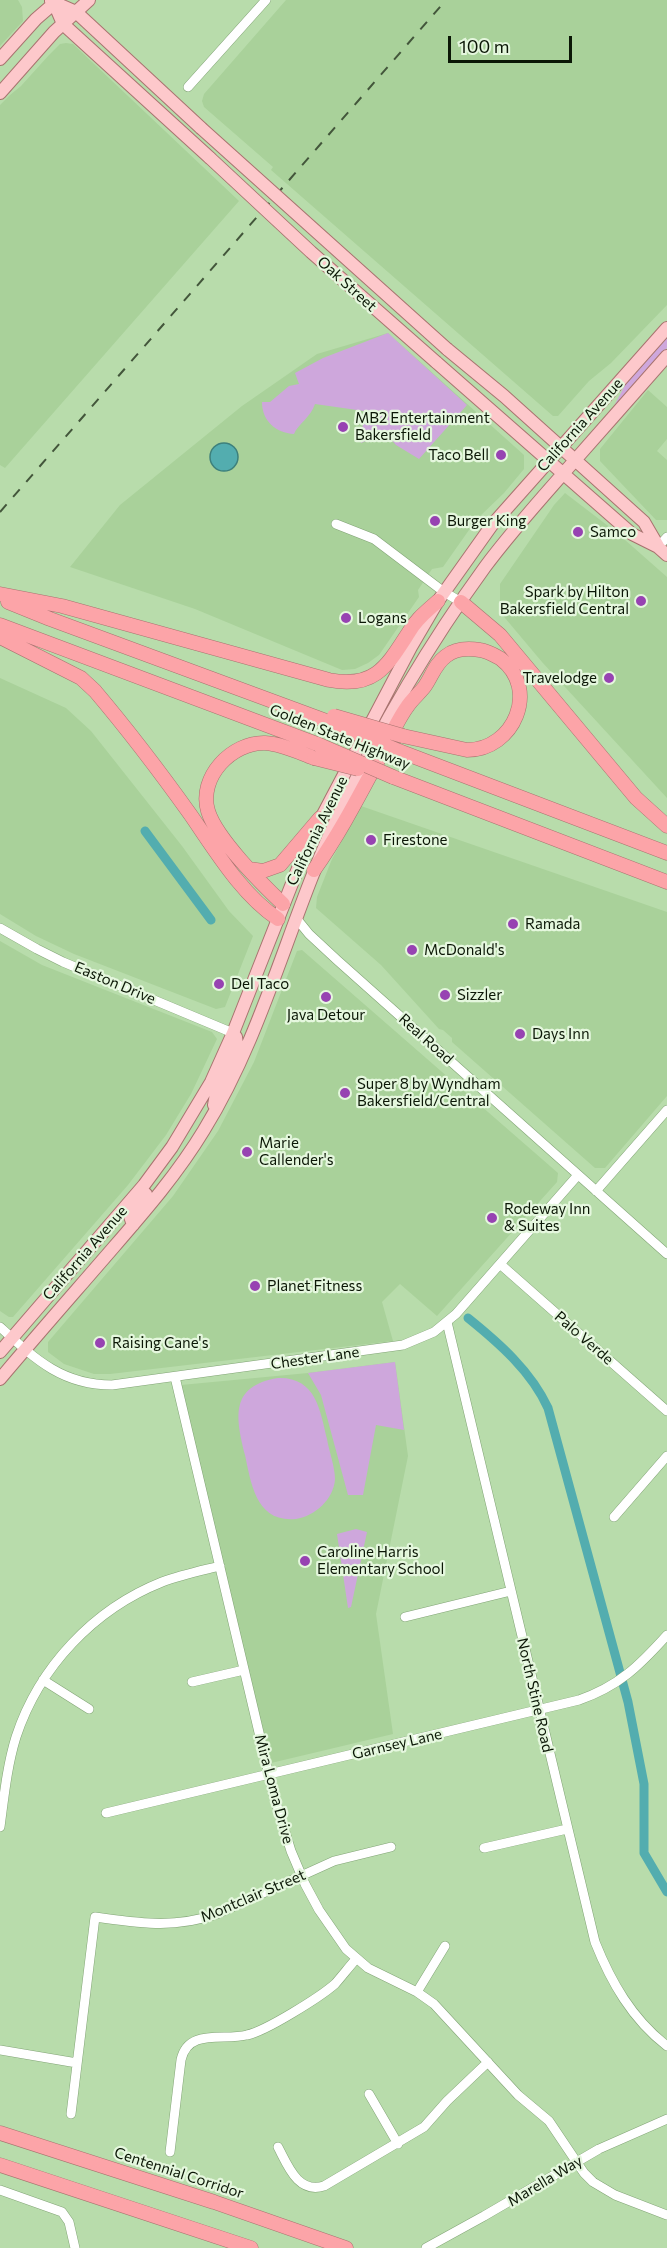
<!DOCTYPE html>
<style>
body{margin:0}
#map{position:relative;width:667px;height:2248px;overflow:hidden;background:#b8dcab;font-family:Commissioner,sans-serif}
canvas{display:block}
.scale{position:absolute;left:448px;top:36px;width:124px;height:27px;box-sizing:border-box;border:3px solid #0b1706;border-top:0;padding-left:8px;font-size:18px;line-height:21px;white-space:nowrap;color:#0b1706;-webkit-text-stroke:4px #e5f7de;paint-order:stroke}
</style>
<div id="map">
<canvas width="667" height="2248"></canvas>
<div class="scale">100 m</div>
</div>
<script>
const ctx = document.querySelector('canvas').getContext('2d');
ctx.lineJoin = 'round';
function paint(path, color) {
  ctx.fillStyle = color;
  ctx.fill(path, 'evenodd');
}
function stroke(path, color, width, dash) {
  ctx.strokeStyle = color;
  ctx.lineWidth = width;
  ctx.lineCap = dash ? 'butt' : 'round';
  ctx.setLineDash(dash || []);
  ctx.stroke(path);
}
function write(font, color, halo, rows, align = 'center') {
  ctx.font = font + ' Commissioner,sans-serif';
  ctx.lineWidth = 4.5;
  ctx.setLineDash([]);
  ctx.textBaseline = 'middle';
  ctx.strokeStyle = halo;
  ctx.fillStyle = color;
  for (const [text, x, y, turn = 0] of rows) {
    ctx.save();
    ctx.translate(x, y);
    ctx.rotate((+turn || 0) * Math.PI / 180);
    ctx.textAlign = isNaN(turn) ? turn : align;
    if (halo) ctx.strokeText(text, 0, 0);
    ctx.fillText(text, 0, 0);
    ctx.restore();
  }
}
paint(new Path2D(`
 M 0,0 L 18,0 L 22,7 L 23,21 L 0,46 Z
 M 286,0 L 667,0 L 667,305 L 611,363 L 589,381 L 558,416 L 553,416 L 271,170 L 273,167 L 204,107 L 202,101 L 204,94 Z
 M 66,43 L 73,44 L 239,201 L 5,468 L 0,465 L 0,105 L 10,95 L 21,86 L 49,55 L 60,44 Z
 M 388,333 L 524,455 L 524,469 L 504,493 L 476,520 L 443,567 L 432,569 L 418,590 L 419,597 L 379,655 L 368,663 L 355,669 L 342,670 L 195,609 L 70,567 L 120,505 L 242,406 L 317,354 Z
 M 648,390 L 667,407 L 667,439 L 657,451 L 667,460 L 667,520 L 656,520 L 600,461 L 600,449 Z
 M 565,493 L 616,532 L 667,577 L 667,798 L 542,662 L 500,612 L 500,584 L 554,505 Z
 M 0,678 L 66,708 L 91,731 L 182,846 L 229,911 L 253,936 L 225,1007 L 216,1009 L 74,954 L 36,936 L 0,914 Z
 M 361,806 L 667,912 L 667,1096 L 605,1168 L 595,1168 L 452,1042 L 452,1038 L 443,1030 L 439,1029 L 381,965 L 316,908 L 317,897 L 332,859 Z
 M 0,941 L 42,965 L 212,1032 L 217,1039 L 191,1094 L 166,1135 L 128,1185 L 13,1317 L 9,1317 L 0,1311 Z
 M 302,950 L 558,1173 L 557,1182 L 437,1316 L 400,1284 L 382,1302 L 393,1341 L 110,1374 L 94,1374 L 64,1364 L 48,1352 L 48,1342 L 173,1196 L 218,1131 L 254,1062 L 297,951 Z
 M 395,1362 L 408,1456 L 376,1614 L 393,1734 L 271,1763 L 181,1385 L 308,1373 Z`), '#a9d19a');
paint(new Path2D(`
 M 388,333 L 467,405 L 419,459 L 396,445 L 385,433 L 361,443 L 364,411 L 315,404 C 311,417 298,424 294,434 C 276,433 262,421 262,402 L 270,402 L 289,386 L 299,384 L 295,373 L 323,358 Z
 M 667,338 L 667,348 L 582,445 L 612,410 L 625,385 Z
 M 395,1362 L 404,1430 L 376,1425 L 363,1495 L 348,1495 L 321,1395 L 308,1373 Z
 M 278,1378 C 316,1377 320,1410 327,1439 C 329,1451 335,1467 335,1479 C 334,1499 315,1516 296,1519 C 256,1523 251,1483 245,1455 C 236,1418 229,1386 278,1378 Z
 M 356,1529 L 367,1532 L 351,1607 L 348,1608 L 337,1534 Z`), '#cea7dc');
const water = new Path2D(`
 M210 457a14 14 0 1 1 28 0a14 14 0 1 1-28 0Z`);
paint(water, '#53adaf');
stroke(water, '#3d807c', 1.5);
stroke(new Path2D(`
 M 145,831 L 211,920
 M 468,1318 C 499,1343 531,1371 548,1408 L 628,1702 L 644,1784 L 644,1853 L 667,1892`), '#53adaf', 9);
const minor = new Path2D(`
 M 188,87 L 266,0
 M 336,524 L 374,539 L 444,592 L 461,602
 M 658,547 L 667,537
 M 296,918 L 309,934 L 337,960 L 667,1254
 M 0,928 L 37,949 L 63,962 L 233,1033
 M 596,1191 L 667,1110
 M 500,1264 L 667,1411
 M 447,1322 L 595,1942 C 611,1982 632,2019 667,2046
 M 0,1327 C 35,1359 62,1385 112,1385 L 403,1345 L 434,1332 L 456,1314 L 578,1175
 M 175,1377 L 274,1796 L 291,1851 L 305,1884 L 319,1910 L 346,1949 L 368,1968 L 417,1992 L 434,2004 L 518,2095 L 549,2121 L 584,2173 L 593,2182 L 615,2195 L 667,2215
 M 614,1517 L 667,1456
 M 405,1617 L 511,1591
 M 43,1680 L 89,1709
 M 192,1682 L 244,1670
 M 106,1813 L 579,1700 C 619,1686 639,1666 667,1635
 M 0,1827 C 4,1797 7,1766 16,1737 C 39,1667 94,1609 162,1582 C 181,1575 200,1571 220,1566
 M 484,1848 L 567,1829
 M 417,1992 L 445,1946
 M 0,2050 L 77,2063
 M 369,2094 L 398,2144
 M 71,2114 L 95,1917 C 140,1923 173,1929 217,1914 L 334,1861 L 391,1847
 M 278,2147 C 288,2166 298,2194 324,2186 L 424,2127 L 447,2101 L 488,2062
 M 170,2152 L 181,2060 C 188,2028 223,2041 247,2035 C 266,2031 320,1997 335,1984 C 342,1976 349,1967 356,1959
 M 0,2190 L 62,2212 L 69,2222 L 75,2248
 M 426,2248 L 484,2216 L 599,2149 L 667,2119`);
const major = new Path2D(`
 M 51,1 L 76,12 L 201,128
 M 54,3 L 63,24 L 210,158
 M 0,59 L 36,19 L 58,0
 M 0,93 L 54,32 L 89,0
 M 447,349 L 504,396 L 644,522 L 658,546
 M 436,362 L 632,534 L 658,547 L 667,555
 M 214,1105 L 216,1094 L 237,1045 L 236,1037 L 233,1033
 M 133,1225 L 130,1216 L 146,1194
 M 0,1352 L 144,1185 L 172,1147 L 211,1082 L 233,1033 L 308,843 L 411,647 L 438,601 L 492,525 L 667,328
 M 0,1379 C 37,1335 75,1292 113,1248 C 146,1210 178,1173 204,1130 C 265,1031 290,916 340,812 C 381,726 429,644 485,567 C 511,532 540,500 569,467 C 602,430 634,393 667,356`);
const highway = new Path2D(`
 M 0,594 L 62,606 L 329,680 C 375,689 387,666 409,632 C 416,619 427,611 438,601
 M 8,602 L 50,619 L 329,722
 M 461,602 L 500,635 L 636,798 L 667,826
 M 0,625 L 317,744
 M 0,637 L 81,678 L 95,691 C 128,730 160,772 190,814 C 215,850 241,894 278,919
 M 399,751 L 667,853
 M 393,777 L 667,882
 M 249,869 L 263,871 L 280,865 L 320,818
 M 314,870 C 340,833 360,794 381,755 C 389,739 397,721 407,707 C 412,699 420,693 425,686 C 432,676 435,664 446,656 C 456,648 468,648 480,650 C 488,651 494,655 501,659 C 540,689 514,750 467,750 L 403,736
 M 283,904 C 262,884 216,838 208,811 C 198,777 232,742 265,743 C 282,744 298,752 314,758
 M 0,2133 L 214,2202 L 346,2248
 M 0,2165 L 251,2248`);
stroke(minor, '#82a476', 10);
stroke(major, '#a8736f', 14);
stroke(highway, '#a8736f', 15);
stroke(minor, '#fff', 9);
stroke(major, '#fdc8cb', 12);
stroke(highway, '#fca4a8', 14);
stroke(new Path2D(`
 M 0,512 L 446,0`), '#43563b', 2, [10, 10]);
const majorBridge = new Path2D(`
 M 201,128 L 447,349
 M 210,158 L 311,252 L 436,362`);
const highwayBridge = new Path2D(`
 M 334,716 L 403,736
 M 329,722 L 399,751
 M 317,744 L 393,777
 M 314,758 L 358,769`);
stroke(majorBridge, '#a8736f', 14, []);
stroke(highwayBridge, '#a8736f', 15, []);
stroke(majorBridge, '#fdc8cb', 12);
stroke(highwayBridge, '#fca4a8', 14);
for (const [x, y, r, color] of [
 [343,427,6,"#9743b2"],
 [501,455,6,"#9743b2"],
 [435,521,6,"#9743b2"],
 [578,532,6,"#9743b2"],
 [641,601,6,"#9743b2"],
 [346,618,6,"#9743b2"],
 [609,678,6,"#9743b2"],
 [371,840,6,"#9743b2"],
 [513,924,6,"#9743b2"],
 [412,950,6,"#9743b2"],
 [219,984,6,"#9743b2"],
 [445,995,6,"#9743b2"],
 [326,997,6,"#9743b2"],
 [520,1034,6,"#9743b2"],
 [345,1093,6,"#9743b2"],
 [247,1152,6,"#9743b2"],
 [492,1218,6,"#9743b2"],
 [255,1286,6,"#9743b2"],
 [100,1343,6,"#9743b2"],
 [305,1561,6,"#9743b2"]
]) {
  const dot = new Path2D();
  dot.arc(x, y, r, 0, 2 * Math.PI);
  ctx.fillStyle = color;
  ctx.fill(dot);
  stroke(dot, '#e5f7de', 2);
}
write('15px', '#0b1706', '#e5f7de', [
 ["Oak Street",347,284,42],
 ["California Avenue",580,425,-48],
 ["Golden State Highway",340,737,22],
 ["California Avenue",317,831,-64],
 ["Easton Drive",115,983,23],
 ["Real Road",426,1039,42],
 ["California Avenue",85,1253,-49],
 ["Palo Verde",584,1338,41],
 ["Chester Lane",315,1358,-8],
 ["North Stine Road",535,1695,77],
 ["Garnsey Lane",397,1744,-13],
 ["Mira Loma Drive",274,1789,75],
 ["Montclair Street",253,1896,-23],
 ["Centennial Corridor",179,2173,18],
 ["Marella Way",545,2181,-31]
]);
write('15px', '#0b1706', '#e5f7de', [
 ["MB2 Entertainment",355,418],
 ["Bakersfield",355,435],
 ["Taco Bell",489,455,"right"],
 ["Burger King",447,521],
 ["Samco",590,532],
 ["Spark by Hilton",629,592,"right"],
 ["Bakersfield Central",629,609,"right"],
 ["Logans",358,618],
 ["Travelodge",597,678,"right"],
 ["Firestone",383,840],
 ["Ramada",525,924],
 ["McDonald's",424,950],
 ["Del Taco",231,984],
 ["Sizzler",457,995],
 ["Java Detour",326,1015,"center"],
 ["Days Inn",532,1034],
 ["Super 8 by Wyndham",357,1084],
 ["Bakersfield/Central",357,1101],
 ["Marie",259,1143],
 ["Callender's",259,1160],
 ["Rodeway Inn",504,1209],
 ["& Suites",504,1226],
 ["Planet Fitness",267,1286],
 ["Raising Cane's",112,1343],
 ["Caroline Harris",317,1552],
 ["Elementary School",317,1569]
], 'left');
</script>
